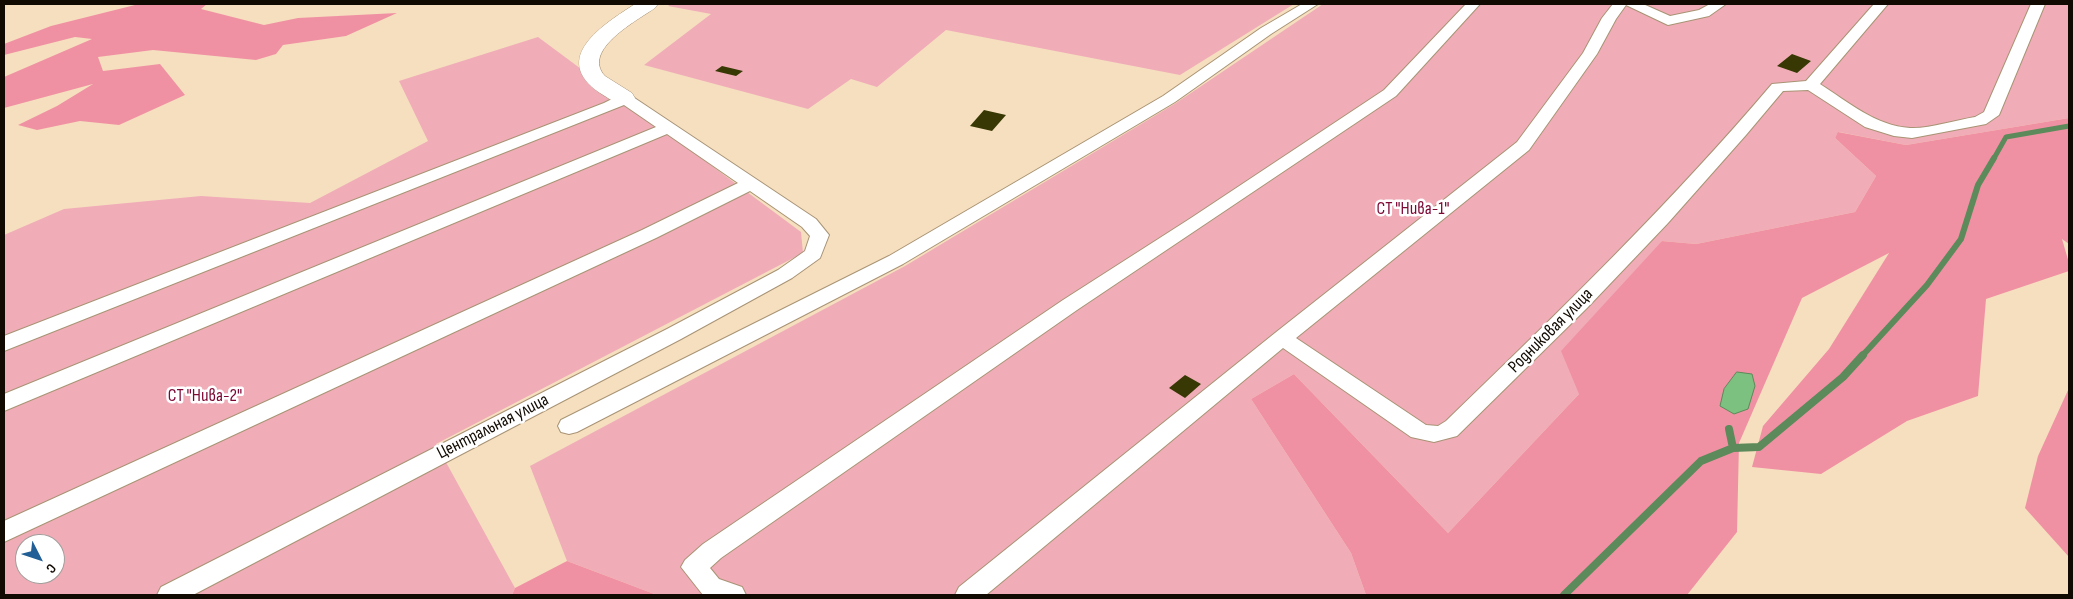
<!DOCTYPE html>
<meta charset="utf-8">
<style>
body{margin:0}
#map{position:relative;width:2073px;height:599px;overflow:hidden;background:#f6dfbf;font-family:"Sofia Sans Condensed",sans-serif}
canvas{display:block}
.frame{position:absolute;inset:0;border:5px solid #110a02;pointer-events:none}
.north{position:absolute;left:15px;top:534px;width:50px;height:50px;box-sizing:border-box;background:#fff;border:1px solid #a09d9a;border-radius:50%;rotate:131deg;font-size:14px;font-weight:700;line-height:20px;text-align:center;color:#110a02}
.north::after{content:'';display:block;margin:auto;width:18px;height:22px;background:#225f96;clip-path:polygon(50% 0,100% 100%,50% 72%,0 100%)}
</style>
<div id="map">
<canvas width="2073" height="599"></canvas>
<div class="frame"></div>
<div class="north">С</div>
</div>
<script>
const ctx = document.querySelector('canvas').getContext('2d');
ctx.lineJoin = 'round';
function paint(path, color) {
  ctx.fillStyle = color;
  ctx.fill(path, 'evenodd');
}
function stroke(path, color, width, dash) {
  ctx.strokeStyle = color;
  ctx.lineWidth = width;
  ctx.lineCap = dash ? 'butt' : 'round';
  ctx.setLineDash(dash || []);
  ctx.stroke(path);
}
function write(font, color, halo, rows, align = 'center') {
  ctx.font = font + ' "Sofia Sans Condensed",sans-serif';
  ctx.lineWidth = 5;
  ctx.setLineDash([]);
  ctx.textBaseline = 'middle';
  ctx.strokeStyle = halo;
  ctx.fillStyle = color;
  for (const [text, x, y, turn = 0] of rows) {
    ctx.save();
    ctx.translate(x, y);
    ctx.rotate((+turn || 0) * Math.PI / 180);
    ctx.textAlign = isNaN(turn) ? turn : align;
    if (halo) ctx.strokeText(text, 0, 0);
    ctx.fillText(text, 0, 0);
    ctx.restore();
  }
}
paint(new Path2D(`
 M 671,4 L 1294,4 L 1180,75 L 946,30 L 877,87 L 851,79 L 808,109 L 644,65 L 711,14 L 668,6 Z
 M 1323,4 L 2069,4 L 2069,118 L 1906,145 L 1839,132 L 1835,138 L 1876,176 L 1855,212 L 1696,244 L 1662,241 L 1579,394 L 1448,533 L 1294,374 L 1251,399 L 1351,553 L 1366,595 L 657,595 L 567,561 L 530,466 L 905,266 L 1176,103 Z
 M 538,37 L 801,232 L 803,253 L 436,444 L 515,588 L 512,595 L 4,595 L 4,235 L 64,209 L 201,196 L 310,203 L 428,141 L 399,81 ZM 25,544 L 55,544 L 55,574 L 25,574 Z`), '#f0adb8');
paint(new Path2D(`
 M 139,4 L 207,4 L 201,9 L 264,25 L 298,18 L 397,13 L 346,36 L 283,45 L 276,54 L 256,60 L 153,50 L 98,57 L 103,71 L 160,64 L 185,95 L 119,125 L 80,121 L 37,130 L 18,125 L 57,106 L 93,84 L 4,108 L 4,77 L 92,39 L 75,37 L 4,55 L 4,44 L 51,26 Z
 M 2069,118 L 2069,244 L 2062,239 L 2069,263 L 2069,271 L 1986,299 L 1978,396 L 1907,421 L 1821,474 L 1752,467 L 1763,426 L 1829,349 L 1889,253 L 1802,298 L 1739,443 L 1737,532 L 1687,595 L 1366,595 L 1351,553 L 1251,399 L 1294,374 L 1448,533 L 1579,394 L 1561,351 L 1662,241 L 1696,244 L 1855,212 L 1876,176 L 1835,138 L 1838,132 L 1906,145 Z
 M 2069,388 L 2069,557 L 2025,508 L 2038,456 Z
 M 567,561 L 657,595 L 512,595 L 515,588 Z`), '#f091a3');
const water = new Path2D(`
 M 1737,372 L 1752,374 L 1755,386 L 1748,409 L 1734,414 L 1720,406 L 1724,389 Z`);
paint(water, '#7cc180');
stroke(water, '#5c8a5a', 1);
stroke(new Path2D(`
 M 1993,160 L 2006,137 L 2069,126`), '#5c8a5a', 5);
stroke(new Path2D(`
 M 1862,356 L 1927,285 L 1961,239 L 1978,185 L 1994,158`), '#5c8a5a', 6);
stroke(new Path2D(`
 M 1729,429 L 1733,448
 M 1564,595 L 1701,461 L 1733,448 L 1759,447 L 1843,377 L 1863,355`), '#5c8a5a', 8);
paint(new Path2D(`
 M 1792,54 L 1811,61 L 1797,73 L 1777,66 Z
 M 722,66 L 743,71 L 736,76 L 715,71 Z
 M 984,110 L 1006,115 L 992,131 L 970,126 Z
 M 1185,375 L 1201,384 L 1185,398 L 1169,388 Z`), '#373803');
const street = new Path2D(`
 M 1302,4 L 1318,4 L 1271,34 L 1175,102 L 903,264 L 577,432 L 569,434 L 561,432 L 558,426 L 561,420 L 889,256 L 1163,96 L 1261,28 Z
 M 1466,4 L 1480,4 L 1396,96 L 1077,310 L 721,558 L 710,568 L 719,579 L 742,587 L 746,595 L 703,595 L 681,567 L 685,560 L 703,544 L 1063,300 L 1191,218 L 1384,90 Z
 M 1613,4 L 1643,4 L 1670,16 L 1699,10 L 1710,4 L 1726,4 L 1709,16 L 1668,25 L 1626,5 L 1616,19 L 1597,54 L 1529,150 L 1296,338 L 1426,425 L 1438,426 L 1446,421 C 1559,312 1671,203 1772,84 L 1806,81 L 1874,4 L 1888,4 L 1820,84 C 1848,102 1876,126 1910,128 C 1929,129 1956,120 1975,117 L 1984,112 L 2031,4 L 2045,4 L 1999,115 L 1986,124 L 1912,138 L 1894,136 L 1865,127 L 1808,90 L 1783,91 L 1746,135 L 1668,223 L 1587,308 L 1457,436 L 1434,442 L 1411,437 L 1283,348 L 986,595 L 955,595 L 959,587 L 1275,333 L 1517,142 L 1583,53 L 1602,18 Z
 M 624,93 L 630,95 L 816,219 L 829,235 L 820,258 L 792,278 L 681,339 L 193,595 L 157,595 L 161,587 L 667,329 L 778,270 L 805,251 L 810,236 L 802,227 L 750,191 L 656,238 L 4,542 L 4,521 L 642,230 L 738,183 L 667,134 L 4,411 L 4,394 L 656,127 L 624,105 L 4,351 L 4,336 L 604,103 Z`);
const secondary = new Path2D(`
 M 635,4 L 658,4 L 655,8 C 638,20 581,50 605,76 L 632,93 L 635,98 L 632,103 C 619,106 611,100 600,93 C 549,58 604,24 635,4 Z`);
stroke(street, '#a89374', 2);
stroke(secondary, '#a89374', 1);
paint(street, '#fff');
paint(secondary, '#fff');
write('18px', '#7c0834', '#fff', [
 ["СТ \"Нива-1\"",1413,209],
 ["СТ \"Нива-2\"",205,396]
]);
write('18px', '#110a02', '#fff', [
 ["Родниковая улица",1551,331,-45],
 ["Центральная улица",493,427,-27]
]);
</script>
